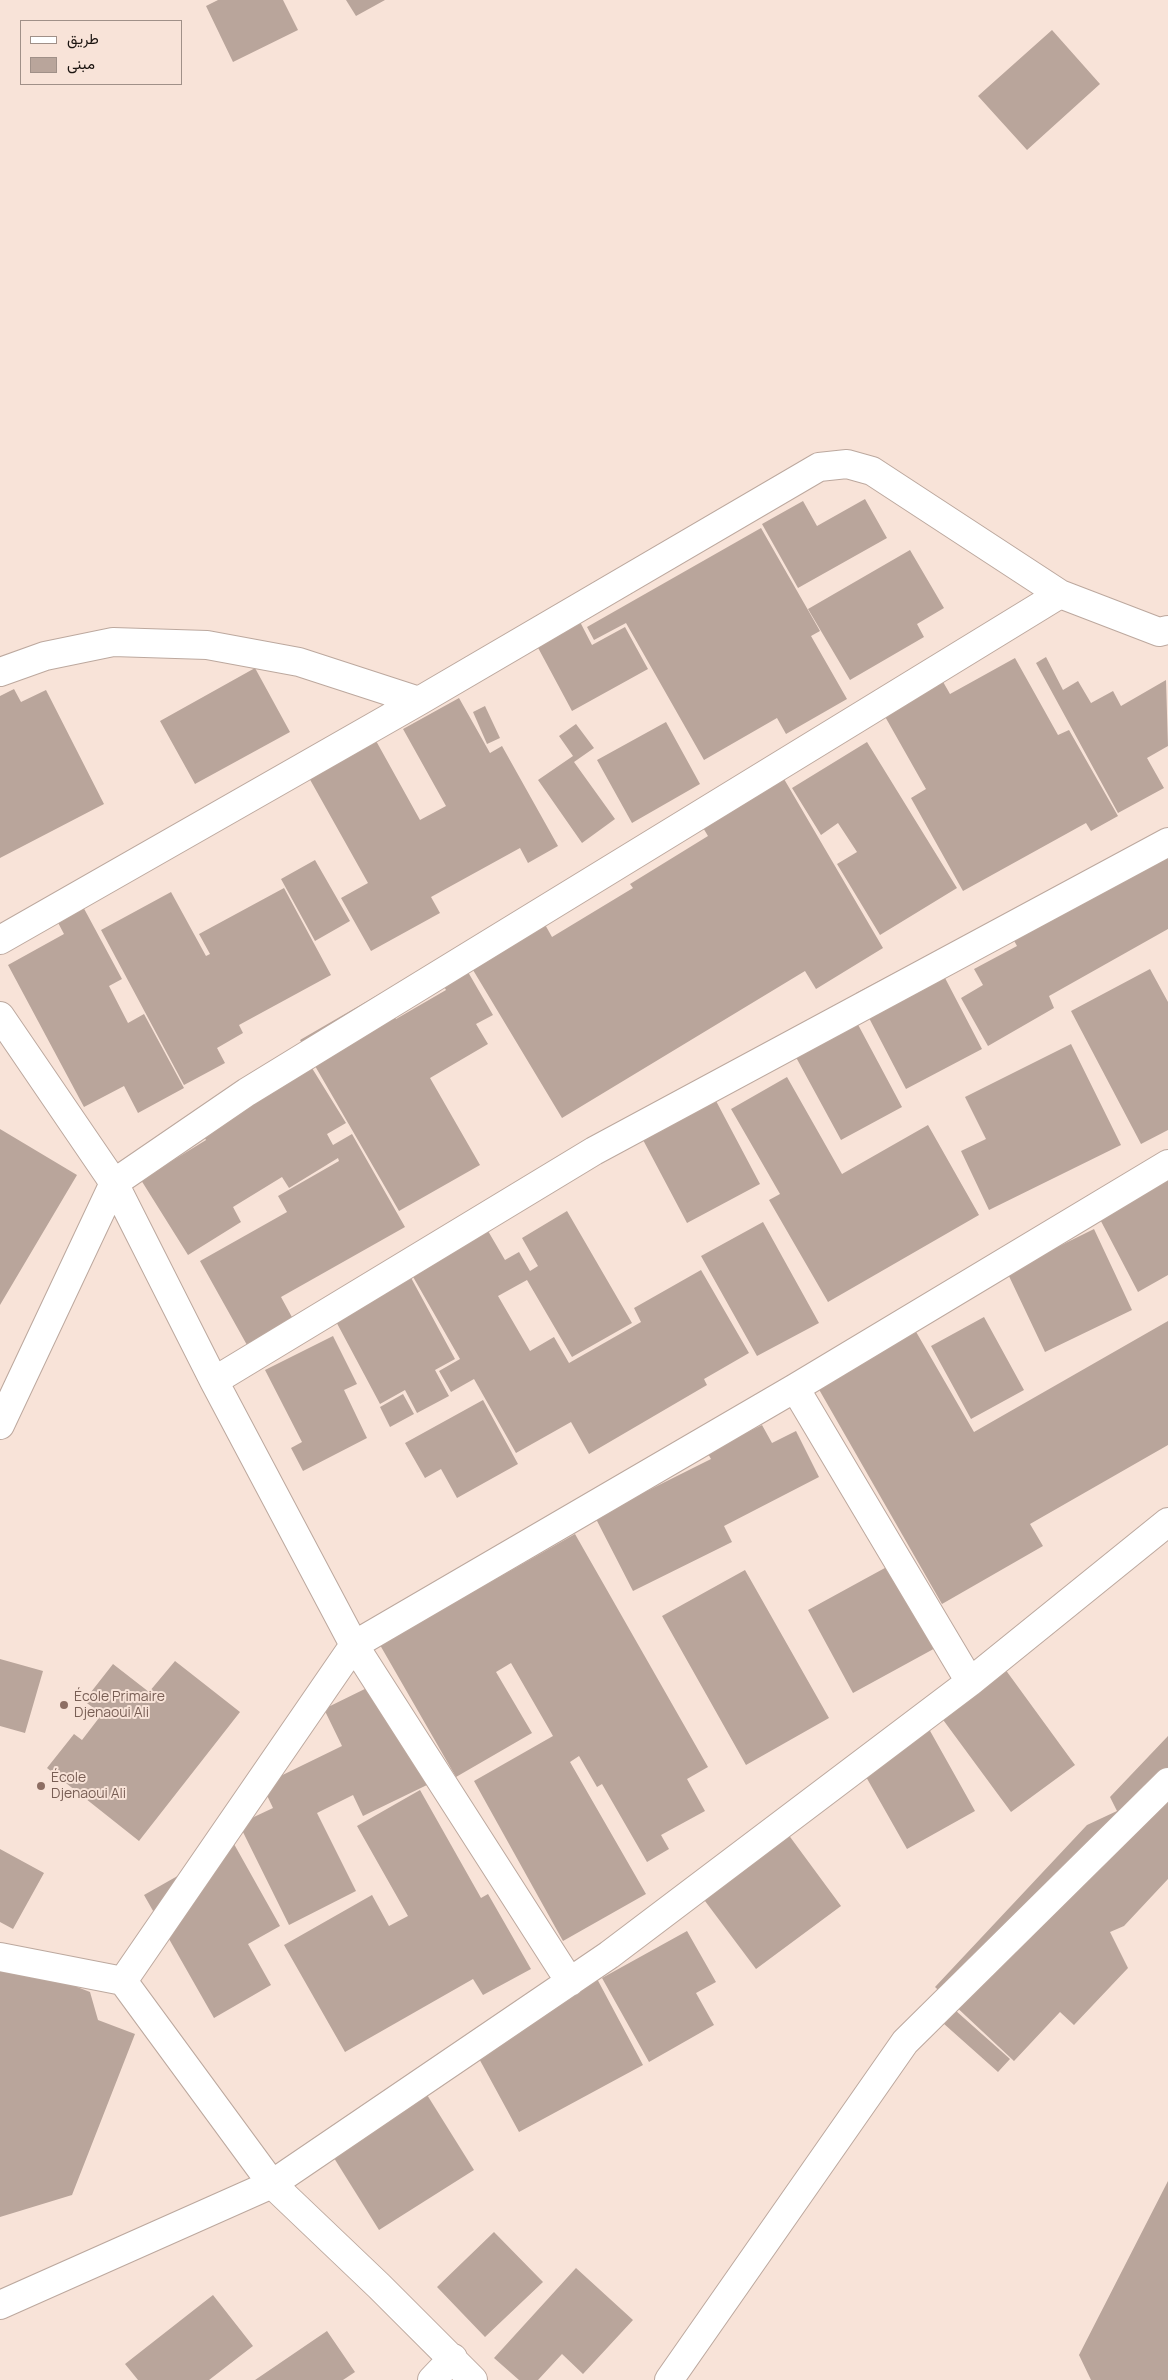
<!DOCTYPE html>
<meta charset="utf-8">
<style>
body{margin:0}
#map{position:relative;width:1168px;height:2380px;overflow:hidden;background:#f8e3d8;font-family:Manrope,Vazirmatn,sans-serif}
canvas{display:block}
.legend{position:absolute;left:20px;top:20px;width:162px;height:65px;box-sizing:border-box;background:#f8e3d8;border:1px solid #a09088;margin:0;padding:6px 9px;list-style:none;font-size:15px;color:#1b1410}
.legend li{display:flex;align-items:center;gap:10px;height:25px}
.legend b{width:25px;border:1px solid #a09088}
</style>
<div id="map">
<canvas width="1168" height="2380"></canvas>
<ul class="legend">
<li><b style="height:6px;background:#fff"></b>طريق</li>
<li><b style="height:14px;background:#b9a59b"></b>مبنى</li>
</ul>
</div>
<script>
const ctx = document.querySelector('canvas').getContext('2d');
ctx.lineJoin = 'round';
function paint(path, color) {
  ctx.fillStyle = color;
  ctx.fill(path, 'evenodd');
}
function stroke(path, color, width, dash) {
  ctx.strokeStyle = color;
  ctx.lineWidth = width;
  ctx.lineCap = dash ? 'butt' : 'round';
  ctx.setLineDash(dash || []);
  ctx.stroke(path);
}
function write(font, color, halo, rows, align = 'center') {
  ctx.font = font + ' Manrope,sans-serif';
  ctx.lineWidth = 4;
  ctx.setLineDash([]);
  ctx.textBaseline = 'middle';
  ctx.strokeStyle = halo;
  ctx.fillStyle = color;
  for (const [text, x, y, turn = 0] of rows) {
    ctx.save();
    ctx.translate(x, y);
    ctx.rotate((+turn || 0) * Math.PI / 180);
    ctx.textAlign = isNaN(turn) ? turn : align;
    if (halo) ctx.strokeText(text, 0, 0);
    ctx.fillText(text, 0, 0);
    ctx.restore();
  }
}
paint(new Path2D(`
 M 218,0 L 283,0 L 298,30 L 233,62 L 206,6 Z
 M 346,0 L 385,0 L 356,16 Z
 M 1052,30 L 1100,84 L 1027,150 L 978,96 Z
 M 865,499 L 887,538 L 798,588 L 762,524 L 803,501 L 817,526 Z
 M 761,528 L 820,631 L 811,636 L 847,699 L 786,734 L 777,718 L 704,760 L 626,623 L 594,640 L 587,627 Z
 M 910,550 L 944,608 L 917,624 L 924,637 L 850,680 L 808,609 Z
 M 579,620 L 592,645 L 625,627 L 648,669 L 572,711 L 536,644 Z
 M 1046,657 L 1063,690 L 1078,681 L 1091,703 L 1113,691 L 1121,706 L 1166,680 L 1168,746 L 1147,758 L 1164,788 L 1118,813 L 1036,663 Z
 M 1015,658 L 1058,735 L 1069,730 L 1118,816 L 1091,831 L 1086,823 L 963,891 L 911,798 L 926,789 L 883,713 L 942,680 L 950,694 Z
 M 255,668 L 290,732 L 195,784 L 160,721 Z
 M 14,689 L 21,702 L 46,690 L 104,804 L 0,858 L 0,696 Z
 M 459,698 L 490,753 L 502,746 L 558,846 L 528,863 L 520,848 L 431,897 L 440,913 L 371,951 L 341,898 L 368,883 L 308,776 L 375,739 L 420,820 L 446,806 L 403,729 Z
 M 485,706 L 500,738 L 487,744 L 473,712 Z
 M 666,722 L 700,784 L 632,823 L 597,760 Z
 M 576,724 L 594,748 L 574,762 L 615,819 L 582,843 L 538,780 L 573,756 L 559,736 Z
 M 867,742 L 957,888 L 880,935 L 837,864 L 857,852 L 838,823 L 821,835 L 792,788 Z
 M 777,767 L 883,948 L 816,989 L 805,971 L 562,1118 L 470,965 L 543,921 L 552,937 L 633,888 L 630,884 L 708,836 L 696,816 Z
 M 1168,853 L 1168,929 L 1049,996 L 1054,1008 L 988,1046 L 961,998 L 983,985 L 974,969 L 1017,946 L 1002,919 Z
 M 315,860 L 350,921 L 315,941 L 281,879 Z
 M 284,888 L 331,975 L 239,1025 L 243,1033 L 217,1048 L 225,1063 L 184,1085 L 101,930 L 171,892 L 206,956 L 210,954 L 199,934 Z
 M 81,903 L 122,979 L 109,986 L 128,1023 L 144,1014 L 184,1088 L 138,1113 L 124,1086 L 84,1107 L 8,965 L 64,934 L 55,917 Z
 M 932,953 L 982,1049 L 906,1089 L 856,993 Z
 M 461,960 L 493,1015 L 476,1024 L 488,1044 L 430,1078 L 480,1165 L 399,1211 L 300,1040 L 381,993 L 396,1019 L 446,990 L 437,974 Z
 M 1150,969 L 1168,1002 L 1168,1130 L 1141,1144 L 1071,1011 Z
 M 847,1004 L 902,1107 L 841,1140 L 785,1037 Z
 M 1071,1044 L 1121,1145 L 989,1210 L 961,1151 L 986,1139 L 965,1097 Z
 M 307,1060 L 346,1123 L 327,1134 L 333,1145 L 352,1134 L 405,1227 L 281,1297 L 293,1319 L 247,1345 L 200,1261 L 287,1212 L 278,1196 L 339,1161 L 338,1158 L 289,1188 L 282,1177 L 233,1207 L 241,1222 L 188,1255 L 141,1180 L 206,1140 L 198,1127 Z
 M 787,1077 L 842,1174 L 928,1125 L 979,1215 L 828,1302 L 769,1200 L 780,1194 L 731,1109 Z
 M 715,1099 L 760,1184 L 687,1223 L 642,1138 Z
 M 0,1129 L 77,1175 L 0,1305 Z
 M 1168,1164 L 1168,1275 L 1138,1292 L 1092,1204 Z
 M 567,1211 L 632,1323 L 572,1357 L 527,1280 L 498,1296 L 530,1351 L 554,1337 L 569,1363 L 641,1322 L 634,1308 L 701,1270 L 749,1353 L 704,1379 L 707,1385 L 589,1454 L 571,1422 L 516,1453 L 474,1379 L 451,1392 L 439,1371 L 460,1359 L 412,1275 L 488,1231 L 505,1260 L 519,1252 L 530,1271 L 538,1266 L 522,1238 Z
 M 763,1222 L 819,1323 L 757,1356 L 701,1256 Z
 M 1094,1229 L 1132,1310 L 1045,1352 L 1007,1272 Z
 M 409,1274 L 455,1359 L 435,1370 L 449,1396 L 417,1413 L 405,1390 L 380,1404 L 332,1314 Z
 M 984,1317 L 1024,1390 L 971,1419 L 931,1346 Z
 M 1168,1321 L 1168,1445 L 1030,1524 L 1043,1546 L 942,1604 L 817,1386 L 915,1330 L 974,1432 Z
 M 333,1336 L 357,1384 L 344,1390 L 367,1438 L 303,1471 L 291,1448 L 302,1442 L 265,1370 Z
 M 403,1394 L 414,1414 L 390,1427 L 380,1407 Z
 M 483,1400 L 518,1464 L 457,1498 L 441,1469 L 425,1478 L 405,1443 Z
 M 762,1425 L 772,1443 L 796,1431 L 819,1477 L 724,1526 L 732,1542 L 633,1591 L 595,1517 L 711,1459 L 707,1452 Z
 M 575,1534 L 708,1767 L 687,1779 L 705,1811 L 661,1835 L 669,1849 L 647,1862 L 602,1784 L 597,1787 L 579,1756 L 570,1762 L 646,1894 L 563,1941 L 474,1781 L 553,1736 L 511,1663 L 496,1672 L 532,1733 L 456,1777 L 380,1645 Z
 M 894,1563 L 939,1646 L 853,1693 L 808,1610 Z
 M 745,1570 L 829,1718 L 746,1765 L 662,1616 Z
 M 0,1659 L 43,1671 L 25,1733 L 0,1726 Z
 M 175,1661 L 240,1712 L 139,1841 L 47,1768 L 74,1734 L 82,1740 L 102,1714 L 84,1701 L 113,1664 L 149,1692 Z
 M 1005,1669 L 1075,1765 L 1011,1812 L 941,1717 Z
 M 377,1683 L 427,1785 L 363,1816 L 353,1795 L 317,1813 L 356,1891 L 289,1925 L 239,1824 L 273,1808 L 262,1785 L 342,1746 L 324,1709 Z
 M 929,1729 L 975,1811 L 907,1849 L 861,1768 Z
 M 1168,1736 L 1168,1879 L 1124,1926 L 1110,1932 L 1128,1968 L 1074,2025 L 1060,2012 L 1014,2061 L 935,1987 L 1087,1825 L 1117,1811 L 1110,1797 Z
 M 420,1790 L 481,1898 L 488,1894 L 531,1969 L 483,1995 L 473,1979 L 345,2052 L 284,1945 L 372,1895 L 389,1926 L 408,1916 L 357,1826 Z
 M 785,1830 L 841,1906 L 756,1969 L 699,1893 Z
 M 234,1844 L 280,1926 L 248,1944 L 271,1985 L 214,2018 L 144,1895 Z
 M 0,1849 L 44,1873 L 13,1929 L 0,1922 Z
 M 687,1931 L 716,1982 L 696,1993 L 714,2025 L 649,2062 L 602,1978 Z
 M 0,1957 L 90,1992 L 98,2020 L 135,2034 L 72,2195 L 0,2217 Z
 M 595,1975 L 643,2065 L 519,2132 L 470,2042 Z
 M 946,2002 L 1010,2059 L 998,2072 L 934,2015 Z
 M 419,2082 L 474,2170 L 379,2230 L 324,2142 Z
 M 1168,2181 L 1168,2380 L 1091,2380 L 1079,2355 Z
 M 494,2232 L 543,2282 L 485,2337 L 437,2287 Z
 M 576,2268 L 633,2320 L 583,2374 L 562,2354 L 538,2380 L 519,2380 L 494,2358 Z
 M 213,2295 L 253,2346 L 209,2380 L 138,2380 L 125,2364 Z
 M 327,2331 L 355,2372 L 343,2380 L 255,2380 Z`), '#b9a59b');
const minor = new Path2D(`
 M 0,672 L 45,656 L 113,642 L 207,645 L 299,662 L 419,701
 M 0,940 L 419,701 L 819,467 L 847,464 L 872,471 L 1060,594 L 1159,632 L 1168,630
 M 0,1016 L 114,1183 L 214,1381 L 354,1645 L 570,1982
 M 214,1381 L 594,1151 L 1168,842
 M 795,1388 L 970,1682
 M 0,1425 L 114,1183 L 247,1092 L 1060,594
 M 0,1957 L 123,1981
 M 0,2305 L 272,2184 L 609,1955 L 970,1682 L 1168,1522
 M 432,2380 L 453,2358
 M 473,2380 L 379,2286 L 272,2184 L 123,1981 L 354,1645 L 795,1388 L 1168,1164
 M 669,2380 L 905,2042 L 1168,1782`);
stroke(minor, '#bca89e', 30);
stroke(minor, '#fff', 28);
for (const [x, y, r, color] of [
 [64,1705,5,"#8d6e63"],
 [41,1786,5,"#8d6e63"]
]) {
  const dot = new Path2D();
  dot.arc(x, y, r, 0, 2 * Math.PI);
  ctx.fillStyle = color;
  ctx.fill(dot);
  stroke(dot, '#f8e3d8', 2);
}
write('14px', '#785e54', '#f8e3d8', [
 ["École Primaire",74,1697],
 ["Djenaoui Ali",74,1713],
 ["École",51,1778],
 ["Djenaoui Ali",51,1794]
], 'left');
</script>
